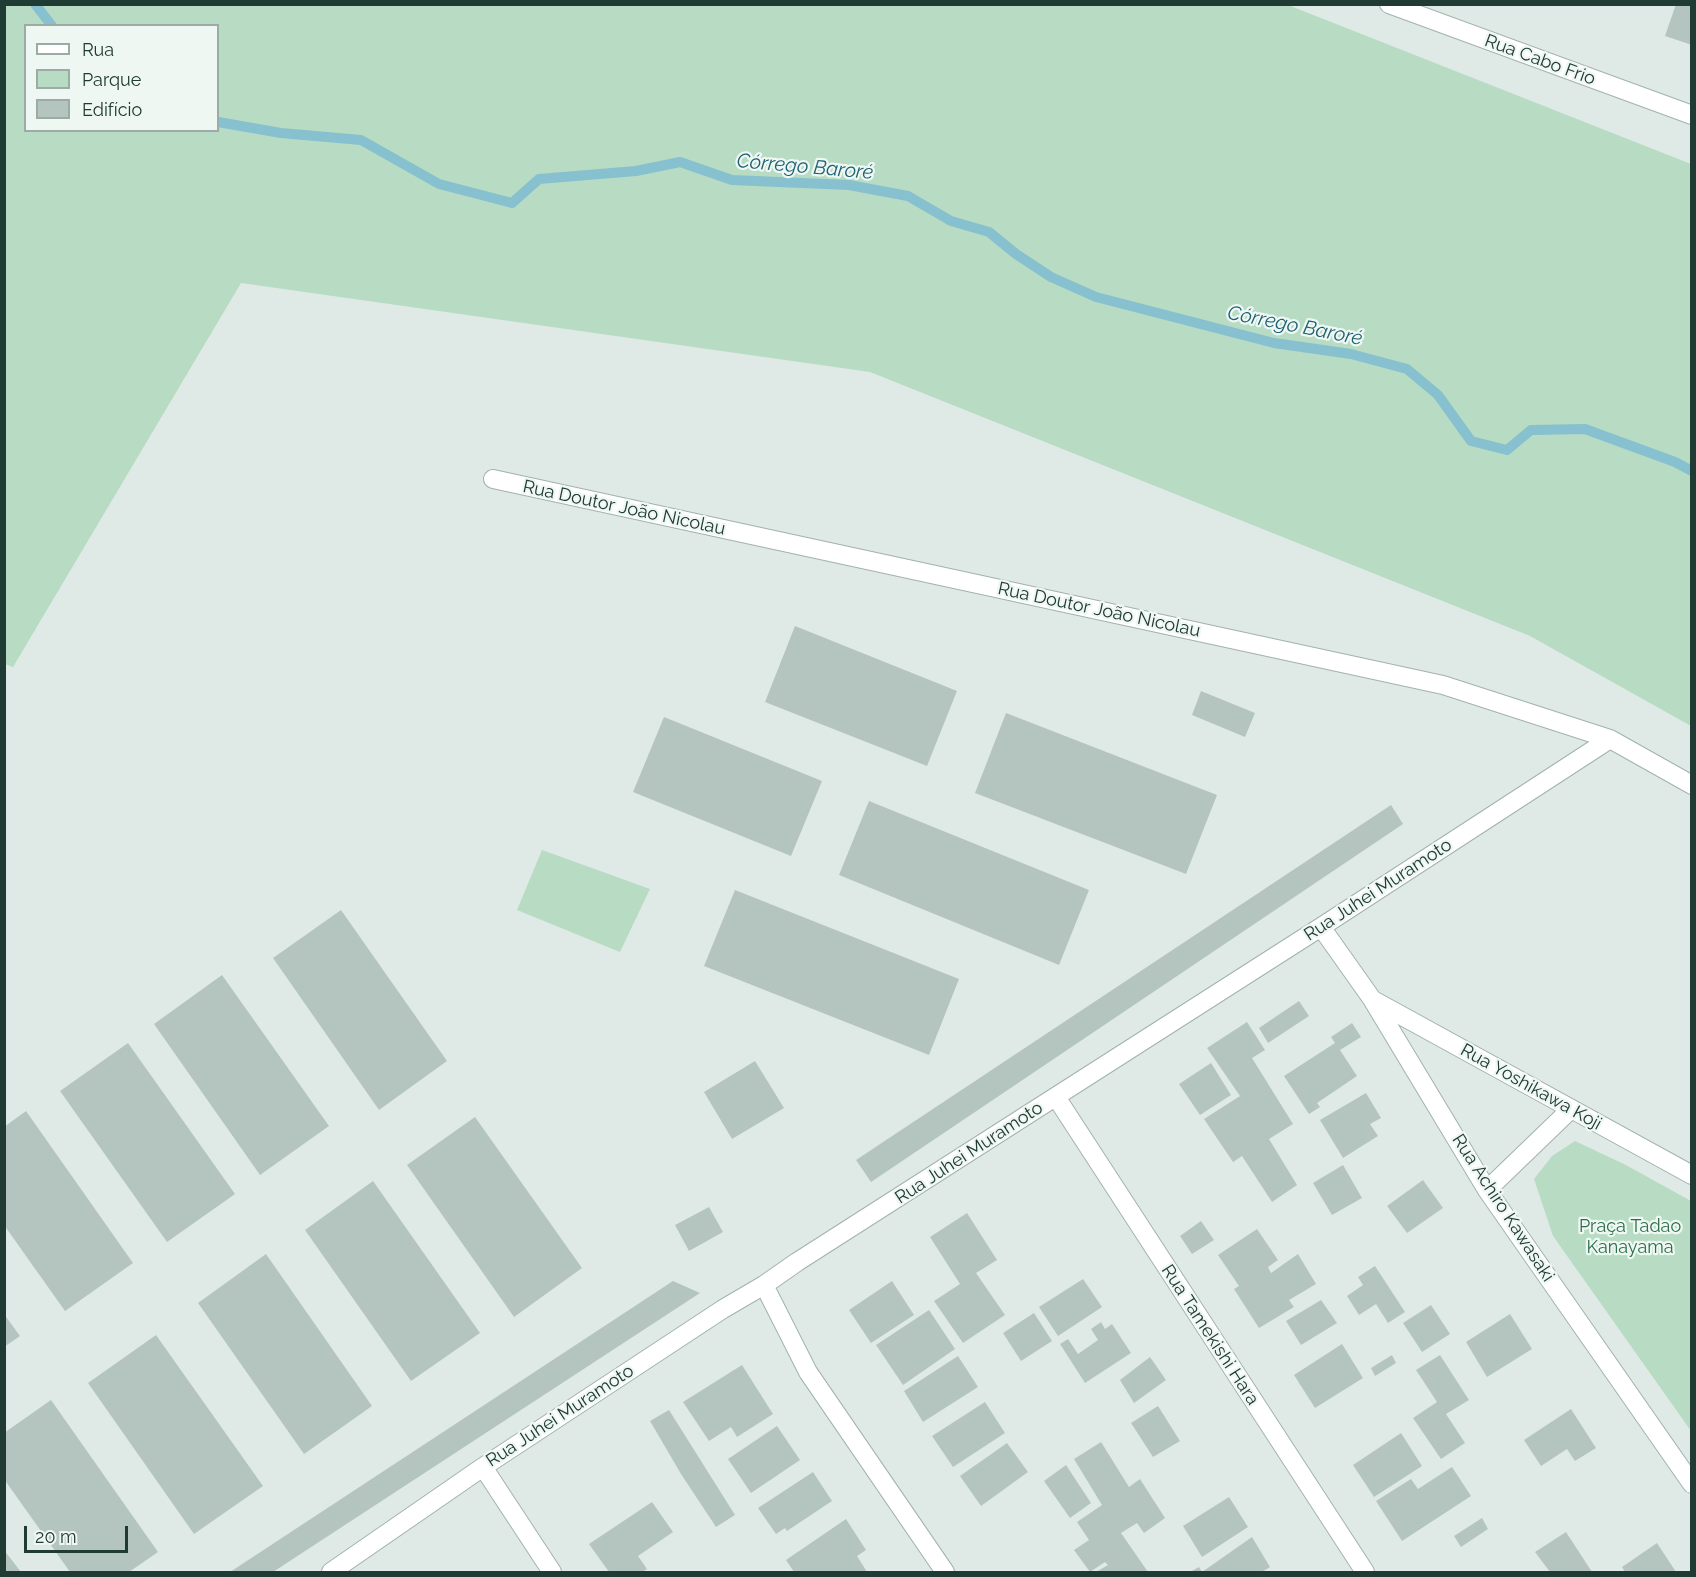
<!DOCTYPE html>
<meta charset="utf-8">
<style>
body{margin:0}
#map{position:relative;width:1696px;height:1577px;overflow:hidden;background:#dfeae6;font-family:Raleway,sans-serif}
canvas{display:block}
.frame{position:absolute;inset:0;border:6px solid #203a34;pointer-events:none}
.legend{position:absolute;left:24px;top:24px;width:195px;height:108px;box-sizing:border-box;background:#eff7f3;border:2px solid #9caba7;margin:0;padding:8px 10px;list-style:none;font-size:18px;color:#203a34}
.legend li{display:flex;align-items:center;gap:12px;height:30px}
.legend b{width:30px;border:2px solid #9caba7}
.scale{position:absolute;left:24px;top:1526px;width:104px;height:27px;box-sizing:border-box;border:3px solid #203a34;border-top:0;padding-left:8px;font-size:18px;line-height:21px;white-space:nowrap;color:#203a34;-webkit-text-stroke:4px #eff7f3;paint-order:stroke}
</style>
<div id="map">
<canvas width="1696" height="1577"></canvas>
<div class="frame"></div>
<ul class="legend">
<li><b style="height:8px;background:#fff"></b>Rua</li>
<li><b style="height:16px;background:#b8dbc3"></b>Parque</li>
<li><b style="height:16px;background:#b4c5bf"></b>Edifício</li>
</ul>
<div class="scale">20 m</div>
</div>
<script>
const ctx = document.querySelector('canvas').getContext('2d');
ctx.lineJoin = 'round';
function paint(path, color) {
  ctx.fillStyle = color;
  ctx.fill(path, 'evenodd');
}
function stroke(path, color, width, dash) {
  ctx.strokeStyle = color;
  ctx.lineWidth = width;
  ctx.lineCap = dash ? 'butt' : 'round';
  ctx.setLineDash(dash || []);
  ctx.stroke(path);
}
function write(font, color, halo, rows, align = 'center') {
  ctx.font = font + ' Raleway,sans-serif';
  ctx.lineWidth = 4.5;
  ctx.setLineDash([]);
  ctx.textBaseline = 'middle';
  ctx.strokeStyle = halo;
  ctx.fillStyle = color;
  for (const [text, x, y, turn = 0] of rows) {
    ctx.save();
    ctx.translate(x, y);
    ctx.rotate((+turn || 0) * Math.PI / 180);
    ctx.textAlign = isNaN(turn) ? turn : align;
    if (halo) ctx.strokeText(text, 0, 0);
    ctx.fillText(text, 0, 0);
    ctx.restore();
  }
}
paint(new Path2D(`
 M 4,5 L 1288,5 L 1691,164 L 1691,726 L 1530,636 L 870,372 L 241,283 L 13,667 L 5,664 ZM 26,26 L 218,26 L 218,130 L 26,130 Z
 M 542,850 L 650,889 L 620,952 L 517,910 Z
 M 1575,1141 L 1626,1165 L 1691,1201 L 1691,1431 L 1553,1236 L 1534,1179 L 1552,1156 Z`), '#b8dbc3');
stroke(new Path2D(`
 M 35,4 L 52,26
 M 218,122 L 281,133 L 361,140 L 439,184 L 512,203 L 539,179 L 636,171 L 680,162 L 732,180 L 849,185 L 908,196 L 951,221 L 989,232 L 1016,254 L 1051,277 L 1096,297 L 1274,343 L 1351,354 L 1407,369 L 1438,395 L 1471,441 L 1507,450 L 1531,430 L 1585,429 L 1675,462 L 1692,471`), '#87c0cf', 10);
paint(new Path2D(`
 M 1676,4 L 1692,4 L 1692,45 L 1665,36 Z
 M 795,626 L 957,691 L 927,766 L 765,702 Z
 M 1201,691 L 1255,713 L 1245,737 L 1192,715 Z
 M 1006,713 L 1217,795 L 1186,874 L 975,793 Z
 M 664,717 L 822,781 L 791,856 L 633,792 Z
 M 869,801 L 1089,890 L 1059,965 L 839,875 Z
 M 1391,805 L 1403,824 L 871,1182 L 856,1160 Z
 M 735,890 L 959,979 L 929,1055 L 704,966 Z
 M 341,910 L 447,1061 L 379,1110 L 273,958 Z
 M 222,975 L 329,1126 L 260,1175 L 154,1024 Z
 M 1299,1001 L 1309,1016 L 1268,1043 L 1259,1028 Z
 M 1247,1022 L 1265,1050 L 1252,1058 L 1293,1124 L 1269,1139 L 1297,1185 L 1272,1202 L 1242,1156 L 1233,1162 L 1204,1119 L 1240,1096 L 1207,1048 Z
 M 1352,1023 L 1361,1037 L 1340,1050 L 1357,1076 L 1317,1103 L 1320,1107 L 1309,1114 L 1284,1076 L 1335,1043 L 1331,1037 Z
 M 128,1043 L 235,1194 L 167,1242 L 60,1091 Z
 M 755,1061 L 784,1108 L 732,1139 L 704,1092 Z
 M 1211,1063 L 1231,1095 L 1200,1115 L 1179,1084 Z
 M 1366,1093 L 1381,1118 L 1370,1124 L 1378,1136 L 1343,1158 L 1320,1120 Z
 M 26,1111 L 133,1263 L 65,1311 L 4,1225 L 4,1127 Z
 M 475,1117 L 582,1268 L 514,1317 L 407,1165 Z
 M 1343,1165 L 1362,1198 L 1332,1215 L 1313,1183 Z
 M 1423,1180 L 1443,1208 L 1407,1233 L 1387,1206 Z
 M 373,1181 L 480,1333 L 411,1381 L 305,1230 Z
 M 709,1207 L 723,1232 L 689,1251 L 675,1225 Z
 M 967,1213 L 997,1260 L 976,1273 L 1005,1315 L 963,1343 L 934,1301 L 960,1284 L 930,1237 Z
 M 1201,1221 L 1214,1240 L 1192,1254 L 1180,1236 Z
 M 1257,1229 L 1278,1260 L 1268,1267 L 1271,1273 L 1298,1254 L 1316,1284 L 1289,1300 L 1294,1307 L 1259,1328 L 1234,1289 L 1239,1286 L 1218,1255 Z
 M 266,1254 L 372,1406 L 304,1454 L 198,1303 Z
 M 1375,1266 L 1405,1312 L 1388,1323 L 1376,1304 L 1359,1315 L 1347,1296 L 1363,1285 L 1358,1277 Z
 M 1083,1279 L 1102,1307 L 1058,1336 L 1039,1307 Z
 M 673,1281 L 700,1293 L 273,1572 L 230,1572 Z
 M 892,1281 L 914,1315 L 871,1343 L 849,1310 Z
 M 1321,1300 L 1337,1323 L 1301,1345 L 1286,1321 Z
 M 1431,1305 L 1450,1334 L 1422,1352 L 1403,1323 Z
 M 929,1310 L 955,1349 L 903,1385 L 876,1345 Z
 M 1034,1313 L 1052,1341 L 1021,1361 L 1003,1333 Z
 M 4,1314 L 20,1336 L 4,1347 Z
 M 1510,1314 L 1532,1349 L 1487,1377 L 1466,1342 Z
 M 1101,1322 L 1105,1329 L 1112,1324 L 1131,1353 L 1085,1383 L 1060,1344 L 1068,1339 L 1078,1354 L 1098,1340 L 1091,1329 Z
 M 156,1335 L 263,1486 L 194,1534 L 88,1383 Z
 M 1342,1344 L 1363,1378 L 1315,1408 L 1294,1375 Z
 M 1392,1355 L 1396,1363 L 1375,1376 L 1371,1368 Z
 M 1440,1355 L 1469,1400 L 1446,1414 L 1465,1443 L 1441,1459 L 1413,1418 L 1437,1402 L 1416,1370 Z
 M 958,1356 L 978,1387 L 923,1422 L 904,1391 Z
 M 1150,1357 L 1166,1380 L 1134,1403 L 1120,1380 Z
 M 742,1365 L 773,1414 L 737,1437 L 731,1427 L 709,1441 L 683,1402 Z
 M 51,1400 L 158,1552 L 129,1572 L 70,1572 L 4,1479 L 4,1433 Z
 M 985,1402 L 1005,1433 L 953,1467 L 932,1436 Z
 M 1158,1406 L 1180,1441 L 1153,1457 L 1131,1423 Z
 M 1571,1409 L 1596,1448 L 1575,1461 L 1567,1449 L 1541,1466 L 1524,1440 Z
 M 669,1410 L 735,1515 L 716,1527 L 681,1474 L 650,1421 Z
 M 777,1426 L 800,1460 L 751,1493 L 728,1459 Z
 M 1401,1433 L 1422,1466 L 1374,1497 L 1353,1465 Z
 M 1101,1442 L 1129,1487 L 1140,1479 L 1165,1518 L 1144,1533 L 1137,1523 L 1121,1533 L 1148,1572 L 1096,1572 L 1108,1565 L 1105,1562 L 1090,1572 L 1074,1550 L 1089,1540 L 1077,1522 L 1102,1505 L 1074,1459 Z
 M 1007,1443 L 1028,1472 L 981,1506 L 960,1476 Z
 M 1066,1465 L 1091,1503 L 1070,1518 L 1044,1481 Z
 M 1452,1467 L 1471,1496 L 1402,1541 L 1376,1501 L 1411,1479 L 1418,1489 Z
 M 813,1472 L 832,1501 L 787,1531 L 785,1528 L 776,1534 L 758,1508 Z
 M 1229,1497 L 1248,1527 L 1202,1557 L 1183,1526 Z
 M 652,1502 L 673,1532 L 638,1556 L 647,1569 L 642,1572 L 609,1572 L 589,1544 Z
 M 1482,1518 L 1488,1529 L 1461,1547 L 1454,1536 Z
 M 846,1519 L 866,1550 L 857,1556 L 867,1572 L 794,1572 L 786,1560 Z
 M 1566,1532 L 1592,1572 L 1550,1572 L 1535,1552 Z
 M 1252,1537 L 1270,1567 L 1262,1572 L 1190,1572 L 1199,1567 L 1202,1572 Z
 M 1657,1543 L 1676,1572 L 1625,1572 L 1622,1567 Z
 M 4,1550 L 21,1572 L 4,1572 Z`), '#b4c5bf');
const street = new Path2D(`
 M 1389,4 L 1692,115
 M 493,479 L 1443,685 L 1610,739 L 1692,785
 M 1321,927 L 1372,999 L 1487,1190 L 1692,1484
 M 1373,1000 L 1692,1175
 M 1056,1097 L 1365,1572
 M 1487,1190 L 1571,1109
 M 764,1285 L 808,1372 L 945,1572
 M 483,1467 L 552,1572
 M 331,1572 L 483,1467 L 723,1309 L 764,1285 L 797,1262 L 1321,927 L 1610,739`);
stroke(street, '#a2b2ad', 20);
stroke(street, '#fff', 18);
write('18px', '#203a34', '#eff7f3', [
 ["Rua Cabo Frio",1540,60,20],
 ["Rua Doutor João Nicolau",624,508,12],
 ["Rua Doutor João Nicolau",1099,610,12],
 ["Rua Juhei Muramoto",1378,890,-33],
 ["Rua Yoshikawa Koji",1531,1087,29],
 ["Rua Juhei Muramoto",969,1153,-33],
 ["Rua Achiro Kawasaki",1503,1208,57],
 ["Rua Tamekishi Hara",1210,1335,57],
 ["Rua Juhei Muramoto",560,1416,-33]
]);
write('18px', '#2c6f49', '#eff7f3', [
 ["Praça Tadao",1630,1227],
 ["Kanayama",1630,1248]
]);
write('italic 20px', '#1c6174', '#eff7f3', [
 ["Córrego Baroré",805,167,5],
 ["Córrego Baroré",1295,326,11]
]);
</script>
